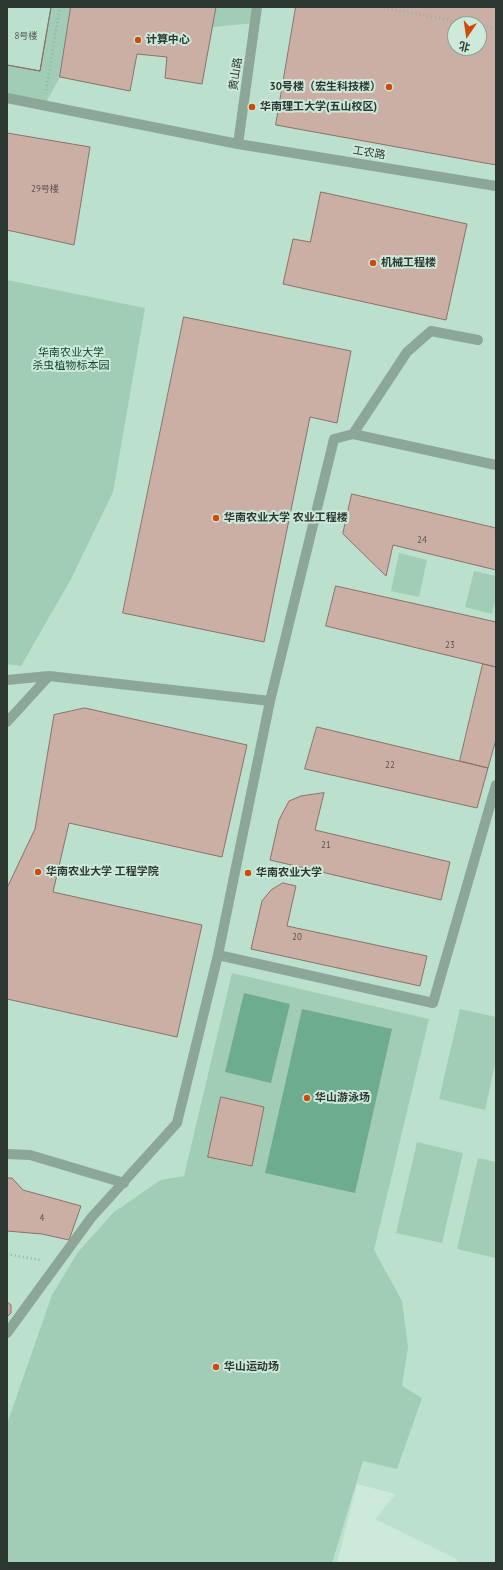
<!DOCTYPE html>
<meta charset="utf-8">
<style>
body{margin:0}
#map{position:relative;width:503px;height:1570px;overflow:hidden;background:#cce9da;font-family:"PT Sans","Noto Sans SC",sans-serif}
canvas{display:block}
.frame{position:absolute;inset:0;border:8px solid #2c3732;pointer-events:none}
.north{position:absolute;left:447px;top:16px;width:40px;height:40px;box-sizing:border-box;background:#cce9da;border:1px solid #8ca297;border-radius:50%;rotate:193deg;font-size:11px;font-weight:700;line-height:16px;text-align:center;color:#2c3732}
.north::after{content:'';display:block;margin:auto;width:14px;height:18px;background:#d04b0a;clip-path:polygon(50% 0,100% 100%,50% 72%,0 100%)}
</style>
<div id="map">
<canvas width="503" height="1570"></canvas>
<div class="frame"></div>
<div class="north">北</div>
</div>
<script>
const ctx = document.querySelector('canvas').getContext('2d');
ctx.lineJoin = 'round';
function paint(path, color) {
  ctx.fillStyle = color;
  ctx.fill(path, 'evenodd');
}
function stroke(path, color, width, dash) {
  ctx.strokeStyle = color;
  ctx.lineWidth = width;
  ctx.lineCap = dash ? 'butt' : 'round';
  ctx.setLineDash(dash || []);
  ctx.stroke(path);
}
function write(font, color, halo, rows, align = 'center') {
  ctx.font = font + ' "PT Sans","Noto Sans SC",sans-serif';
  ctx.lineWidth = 4;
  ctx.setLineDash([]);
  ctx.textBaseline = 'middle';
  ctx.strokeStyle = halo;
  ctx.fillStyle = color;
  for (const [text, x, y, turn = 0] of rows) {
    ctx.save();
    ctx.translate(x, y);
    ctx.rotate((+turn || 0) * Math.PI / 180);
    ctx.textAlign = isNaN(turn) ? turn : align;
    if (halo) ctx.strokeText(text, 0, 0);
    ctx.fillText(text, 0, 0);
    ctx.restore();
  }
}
paint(new Path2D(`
 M 7,7 L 496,7 L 496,1563 L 457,1563 L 457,1559 L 375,1519 L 396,1494 L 357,1484 L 337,1563 L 7,1563 ZM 455,24 L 479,24 L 479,48 L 455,48 Z`), '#bbe0cd');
paint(new Path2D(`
 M 51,7 L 71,7 L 60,77 L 44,106 L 7,98 L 7,65 L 40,71 Z
 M 216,7 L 257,7 L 255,23 L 212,27 Z
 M 7,280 L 145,308 L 113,492 L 71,579 L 21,666 L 7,664 Z
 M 399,553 L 427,560 L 419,597 L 391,591 Z
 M 474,571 L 496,576 L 496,597 L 492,614 L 465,607 Z
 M 232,973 L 429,1019 L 374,1250 L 402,1301 L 408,1347 L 402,1386 L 422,1398 L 397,1469 L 363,1461 L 332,1563 L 7,1563 L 7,1424 L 52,1295 L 78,1252 L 114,1212 L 161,1180 L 184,1176 Z
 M 460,1009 L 496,1017 L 496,1060 L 485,1110 L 439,1099 Z
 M 417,1142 L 463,1153 L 442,1243 L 396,1233 Z
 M 478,1158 L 496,1162 L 496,1258 L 457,1249 Z`), '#a1cdb7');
paint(new Path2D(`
 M 244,993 L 290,1004 L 271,1083 L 225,1072 Z
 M 302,1009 L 392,1029 L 355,1193 L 265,1173 Z`), '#6eac8f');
const building = new Path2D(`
 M 7,7 L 51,7 L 40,71 L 7,65 Z
 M 7,7 L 51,7 L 40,71 L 7,65 Z
 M 71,7 L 216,7 L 202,84 L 165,78 L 167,57 L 137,54 L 130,91 L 60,77 Z
 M 296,7 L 496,7 L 496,165 L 276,125 ZM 455,24 L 479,24 L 479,48 L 455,48 Z
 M 7,133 L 90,147 L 74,245 L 7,230 Z
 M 321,192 L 467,224 L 446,320 L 283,284 L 293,239 L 310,242 Z
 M 184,317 L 351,351 L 337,423 L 310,417 L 264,642 L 123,613 Z
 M 352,494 L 496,528 L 496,570 L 393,545 L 386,576 L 343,534 Z
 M 336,586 L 496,622 L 496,667 L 326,626 Z
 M 483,664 L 496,667 L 496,739 L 488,768 L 460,761 Z
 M 85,708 L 247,745 L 222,857 L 69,823 L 53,892 L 202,925 L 177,1037 L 7,999 L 7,888 L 35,829 L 54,715 Z
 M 317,727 L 488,768 L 477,808 L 305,769 Z
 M 324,793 L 315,830 L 450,862 L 441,900 L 270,860 L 279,820 L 289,801 L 301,796 Z
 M 283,883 L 296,886 L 287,926 L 427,956 L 420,986 L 251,949 L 262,901 L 271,890 Z
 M 221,1097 L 264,1107 L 252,1166 L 208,1157 Z
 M 7,1178 L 12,1178 L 23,1190 L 81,1206 L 69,1240 L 42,1234 L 7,1231 Z
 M 7,1302 L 11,1305 L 11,1313 L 7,1317 Z`);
paint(building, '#cbaea4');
stroke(building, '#8c7268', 1);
stroke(new Path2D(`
 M 380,7 L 471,24
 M 479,25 L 496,29
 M 46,90 L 60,7
 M 7,1254 L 40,1260`), '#98afa3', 2.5, [1, 3]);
stroke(new Path2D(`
 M 7,98 L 238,144 L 496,186
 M 238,144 L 257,7
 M 353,434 L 496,465
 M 7,680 L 49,676 L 270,701
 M 7,722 L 49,676
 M 218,955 L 433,1003 L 496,785
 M 7,1154 L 30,1155 L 124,1183
 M 7,1333 L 91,1218 L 177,1123 L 218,955 L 270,701 L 334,439 L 353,434 L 407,352 L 431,331 L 478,340`), '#8ca698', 10);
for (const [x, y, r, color] of [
 [138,40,4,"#d04b0a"],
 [389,87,4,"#d04b0a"],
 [252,107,4,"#d04b0a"],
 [373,263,4,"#d04b0a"],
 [216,518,4,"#d04b0a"],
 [38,872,4,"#d04b0a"],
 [248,873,4,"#d04b0a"],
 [307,1098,4,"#d04b0a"],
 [216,1367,4,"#d04b0a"]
]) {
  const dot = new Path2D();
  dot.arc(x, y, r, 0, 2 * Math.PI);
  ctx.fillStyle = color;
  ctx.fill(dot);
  stroke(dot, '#cce9da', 1.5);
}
write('9px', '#54554e', null, [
 ["8号楼",26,36],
 ["29号楼",45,189],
 ["24",422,540],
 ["23",450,645],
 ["22",390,765],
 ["21",326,845],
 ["20",297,937],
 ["4",42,1218]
]);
write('bold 11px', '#2c3732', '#cce9da', [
 ["计算中心",146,40],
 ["30号楼（宏生科技楼）",381,87,"right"],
 ["华南理工大学(五山校区)",260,107],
 ["机械工程楼",381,263],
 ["华南农业大学 农业工程楼",224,518],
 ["华南农业大学 工程学院",46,872],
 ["华南农业大学",256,873],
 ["华山游泳场",315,1098],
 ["华山运动场",224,1367]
], 'left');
write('11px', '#2c3732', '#cce9da', [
 ["黄山路",236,74,-82],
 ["工农路",369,153,9]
]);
write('11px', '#124531', '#cce9da', [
 ["华南农业大学",71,353],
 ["杀虫植物标本园",71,366]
]);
</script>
